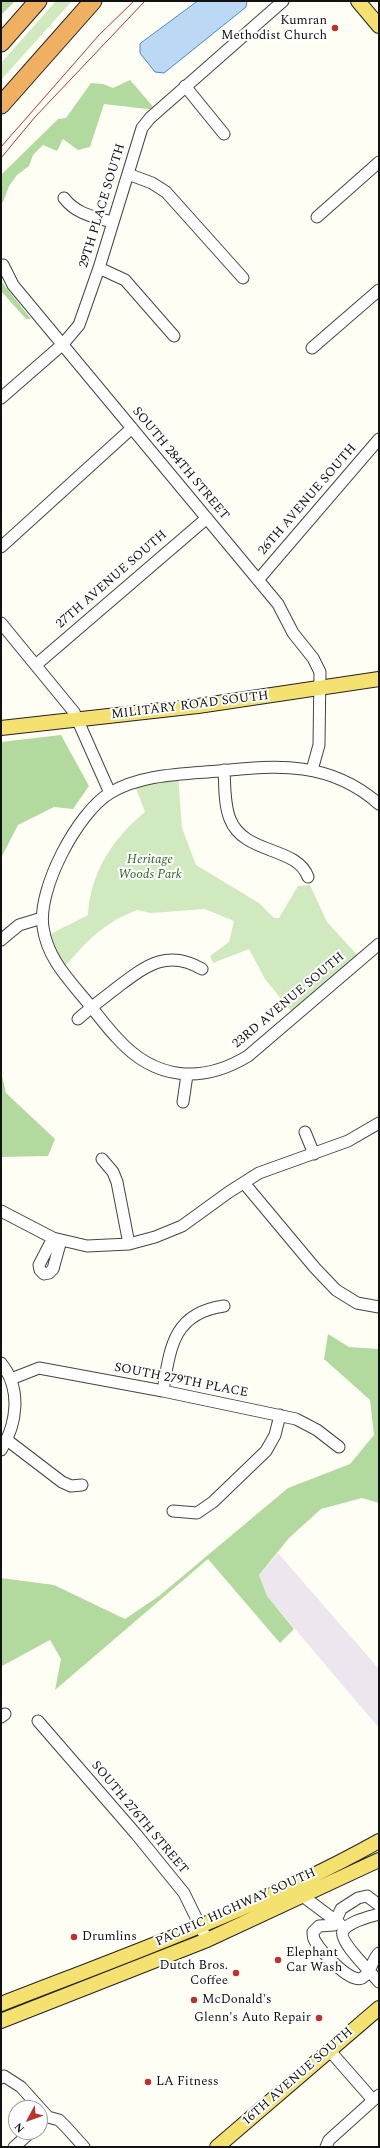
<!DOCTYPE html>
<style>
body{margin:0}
#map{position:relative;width:380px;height:2148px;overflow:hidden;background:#fffef5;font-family:Spectral,serif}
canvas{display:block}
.frame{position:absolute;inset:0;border:2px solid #111;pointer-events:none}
.north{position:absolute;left:8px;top:2100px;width:40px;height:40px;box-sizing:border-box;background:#fff;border:1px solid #a0a0a0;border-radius:50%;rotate:229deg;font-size:11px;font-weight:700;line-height:16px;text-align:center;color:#111}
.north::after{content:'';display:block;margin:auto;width:14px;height:18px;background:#be322b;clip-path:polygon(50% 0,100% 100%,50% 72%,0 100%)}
</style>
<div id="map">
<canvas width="380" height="2148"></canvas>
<div class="frame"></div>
<div class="north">N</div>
</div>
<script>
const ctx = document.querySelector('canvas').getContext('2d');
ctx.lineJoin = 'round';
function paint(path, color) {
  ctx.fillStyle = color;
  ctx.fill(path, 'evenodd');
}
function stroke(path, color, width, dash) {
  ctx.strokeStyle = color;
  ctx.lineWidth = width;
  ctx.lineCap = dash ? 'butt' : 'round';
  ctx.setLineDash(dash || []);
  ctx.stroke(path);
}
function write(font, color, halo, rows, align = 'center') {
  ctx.font = font + ' Spectral,serif';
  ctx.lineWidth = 4;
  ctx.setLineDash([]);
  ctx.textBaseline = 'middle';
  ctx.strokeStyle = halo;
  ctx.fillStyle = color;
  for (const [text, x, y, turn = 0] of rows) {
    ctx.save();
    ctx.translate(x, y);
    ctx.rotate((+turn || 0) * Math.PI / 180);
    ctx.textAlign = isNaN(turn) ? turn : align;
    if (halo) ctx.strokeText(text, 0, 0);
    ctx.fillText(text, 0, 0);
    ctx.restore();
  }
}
paint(new Path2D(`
 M 278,1553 L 379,1669 L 379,1728 L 267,1596 L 259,1575 Z`), '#eee6ee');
paint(new Path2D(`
 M 56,1 L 72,1 L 1,80 L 1,63 Z
 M 178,775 L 182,828 L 196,865 L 259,903 L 274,918 L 279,918 L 298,886 L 310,885 L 327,922 L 361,959 L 295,1016 L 265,979 L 249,949 L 213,963 L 210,956 L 229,942 L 234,921 L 205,909 L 151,913 L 137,910 L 117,919 L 98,932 L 83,946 L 61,971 L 45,937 L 88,915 C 90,873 113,838 145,812 L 134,783 Z`), '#d0e9be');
paint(new Path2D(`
 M 1,1 L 15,1 L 1,15 Z
 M 130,80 L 156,110 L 104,104 L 90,147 L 78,150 L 63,139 L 57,151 L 43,145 L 33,155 L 29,166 L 17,175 L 9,186 L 3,202 L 1,203 L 1,175 L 58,119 L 66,118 L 91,83 L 103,84 L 113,88 Z
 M 1,281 L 31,319 L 26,319 L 1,291 Z
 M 61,735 L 89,786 L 73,809 L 54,807 L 18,825 L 1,858 L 1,742 Z
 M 1,1072 L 6,1093 L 55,1139 L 48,1156 L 1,1157 Z
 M 328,1334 L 349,1347 L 379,1349 L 379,1503 L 362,1498 L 321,1509 L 289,1538 L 259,1575 L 267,1596 L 294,1629 L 280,1643 L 208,1559 L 55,1690 L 61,1659 L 50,1640 L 2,1666 L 1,1578 L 54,1585 L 125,1619 L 159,1596 L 288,1488 L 350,1464 L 374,1435 L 370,1400 L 324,1359 Z`), '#b3da9e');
const water = new Path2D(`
 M 198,1 L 247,1 L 246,7 L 164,73 L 155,72 L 140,53 L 140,44 Z`);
paint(water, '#bbd9f5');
stroke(water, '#4487ca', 1);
const minor = new Path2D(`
 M 185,86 L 224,134
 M 128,174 L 152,183 L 166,192 L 243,278
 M 64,198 C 76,214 94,217 112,222
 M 317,217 L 379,162
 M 3,265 L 13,285 L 278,604 L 293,633 L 313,658 L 320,672 L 319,745 L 312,770
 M 99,268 L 125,280 L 174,336
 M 312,348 L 379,290
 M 1,398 L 63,344 L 79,325 L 99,268 L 142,128 L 150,118 L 283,1
 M 1,547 L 132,428
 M 258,580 L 379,439
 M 1,623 L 74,712 L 110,793
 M 37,664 L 207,518
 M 224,770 C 225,786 224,804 230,819 C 244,855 297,846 308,877
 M 379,804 C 330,761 279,765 219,771 C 184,774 141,774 110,793 C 78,812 37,889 43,927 C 47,958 69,980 88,1003 C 98,1015 107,1028 118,1039 C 155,1080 202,1084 248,1056 L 379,944
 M 1,940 L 19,925 L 42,918
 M 78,1019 C 91,1007 105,997 119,986 C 147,965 168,949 202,969
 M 183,1102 L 187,1075
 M 305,1132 L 314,1154
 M 102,1159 L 113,1172 L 117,1182 L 129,1244
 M 244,1183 L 315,1268 L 336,1290 L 357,1303 L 379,1307
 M 1,1211 L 53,1238 L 87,1246 L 129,1244 L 155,1237 L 182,1226 L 229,1192 L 259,1173 L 348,1141 L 379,1123
 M 53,1238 L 39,1265 L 40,1270 L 44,1274 L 49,1273 L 53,1269 L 61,1240
 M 1,1363 C 22,1389 17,1424 1,1450
 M 11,1379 L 39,1368 L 163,1391 L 296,1419 L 317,1430 L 339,1447
 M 163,1391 C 170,1348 173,1313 224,1306
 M 7,1440 L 62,1482 L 71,1486 L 82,1485
 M 173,1511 L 197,1513 L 213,1502 L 266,1451 L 275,1435 L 280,1415
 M 1,1717 L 5,1714
 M 38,1721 L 136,1834 L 184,1893 L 207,1940
 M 304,1897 L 340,1924
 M 379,1905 L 367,1896 L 358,1898 L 341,1909 L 334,1925 L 319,1926 L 313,1932 C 313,1935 313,1938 315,1941 C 320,1950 350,1984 362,1978 C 372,1972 371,1961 379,1953
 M 379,1914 C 369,1917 349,1921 343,1931 C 338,1941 372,1973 379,1982
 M 330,2051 L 373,2100
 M 1,2078 L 4,2076 L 21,2087 L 48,2117 L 59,2120 L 66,2127 L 84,2147
 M 14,2147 L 31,2132
 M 326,2147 L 329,2140 L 379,2095`);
const major = new Path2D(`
 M 358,1 L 379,26
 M 1,728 L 198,706 L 379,679
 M 1,2004 C 129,1954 259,1908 379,1841
 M 1,2021 L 207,1940 L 379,1860
 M 217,2147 L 379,2008`);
const highway = new Path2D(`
 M 1,43 L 38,1
 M 1,105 L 93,1`);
stroke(minor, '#444', 13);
stroke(major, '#222', 16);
stroke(highway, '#222', 19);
stroke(minor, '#fff', 11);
stroke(major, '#f4e16f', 14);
stroke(highway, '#f0b062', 17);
stroke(new Path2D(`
 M 1,147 L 99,35 L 134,1
 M 1,158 L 35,117 L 145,1`), '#be322b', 1);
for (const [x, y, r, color] of [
 [335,28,4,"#be322b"],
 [74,1937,4,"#be322b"],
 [278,1960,4,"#be322b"],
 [236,1973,4,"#be322b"],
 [194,2000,4,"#be322b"],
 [319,2018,4,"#be322b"],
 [148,2082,4,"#be322b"]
]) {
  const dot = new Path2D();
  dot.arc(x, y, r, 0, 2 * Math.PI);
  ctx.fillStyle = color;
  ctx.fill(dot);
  stroke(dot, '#fff', 1.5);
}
write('13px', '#111', '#fff', [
 ["Kumran",327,21,"right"],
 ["Methodist Church",327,36,"right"],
 ["Drumlins",82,1937],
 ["Elephant",286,1953],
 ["Car Wash",286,1968],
 ["Dutch Bros.",228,1966,"right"],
 ["Coffee",228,1981,"right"],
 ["McDonald's",202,2000],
 ["Glenn's Auto Repair",311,2018,"right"],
 ["LA Fitness",156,2082]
], 'left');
write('13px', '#111', '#fff', [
 ["29TH PLACE SOUTH",103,206,-73],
 ["SOUTH 284TH STREET",180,464,50],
 ["26TH AVENUE SOUTH",308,500,-49],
 ["27TH AVENUE SOUTH",112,580,-41],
 ["MILITARY ROAD SOUTH",190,706,-7],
 ["23RD AVENUE SOUTH",289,1001,-40],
 ["SOUTH 279TH PLACE",181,1381,11],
 ["SOUTH 276TH STREET",139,1818,50],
 ["PACIFIC HIGHWAY SOUTH",236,1908,-24],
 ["16TH AVENUE SOUTH",298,2077,-41]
]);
write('italic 13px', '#296821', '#fff', [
 ["Heritage",150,860],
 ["Woods Park",150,875]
]);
</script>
